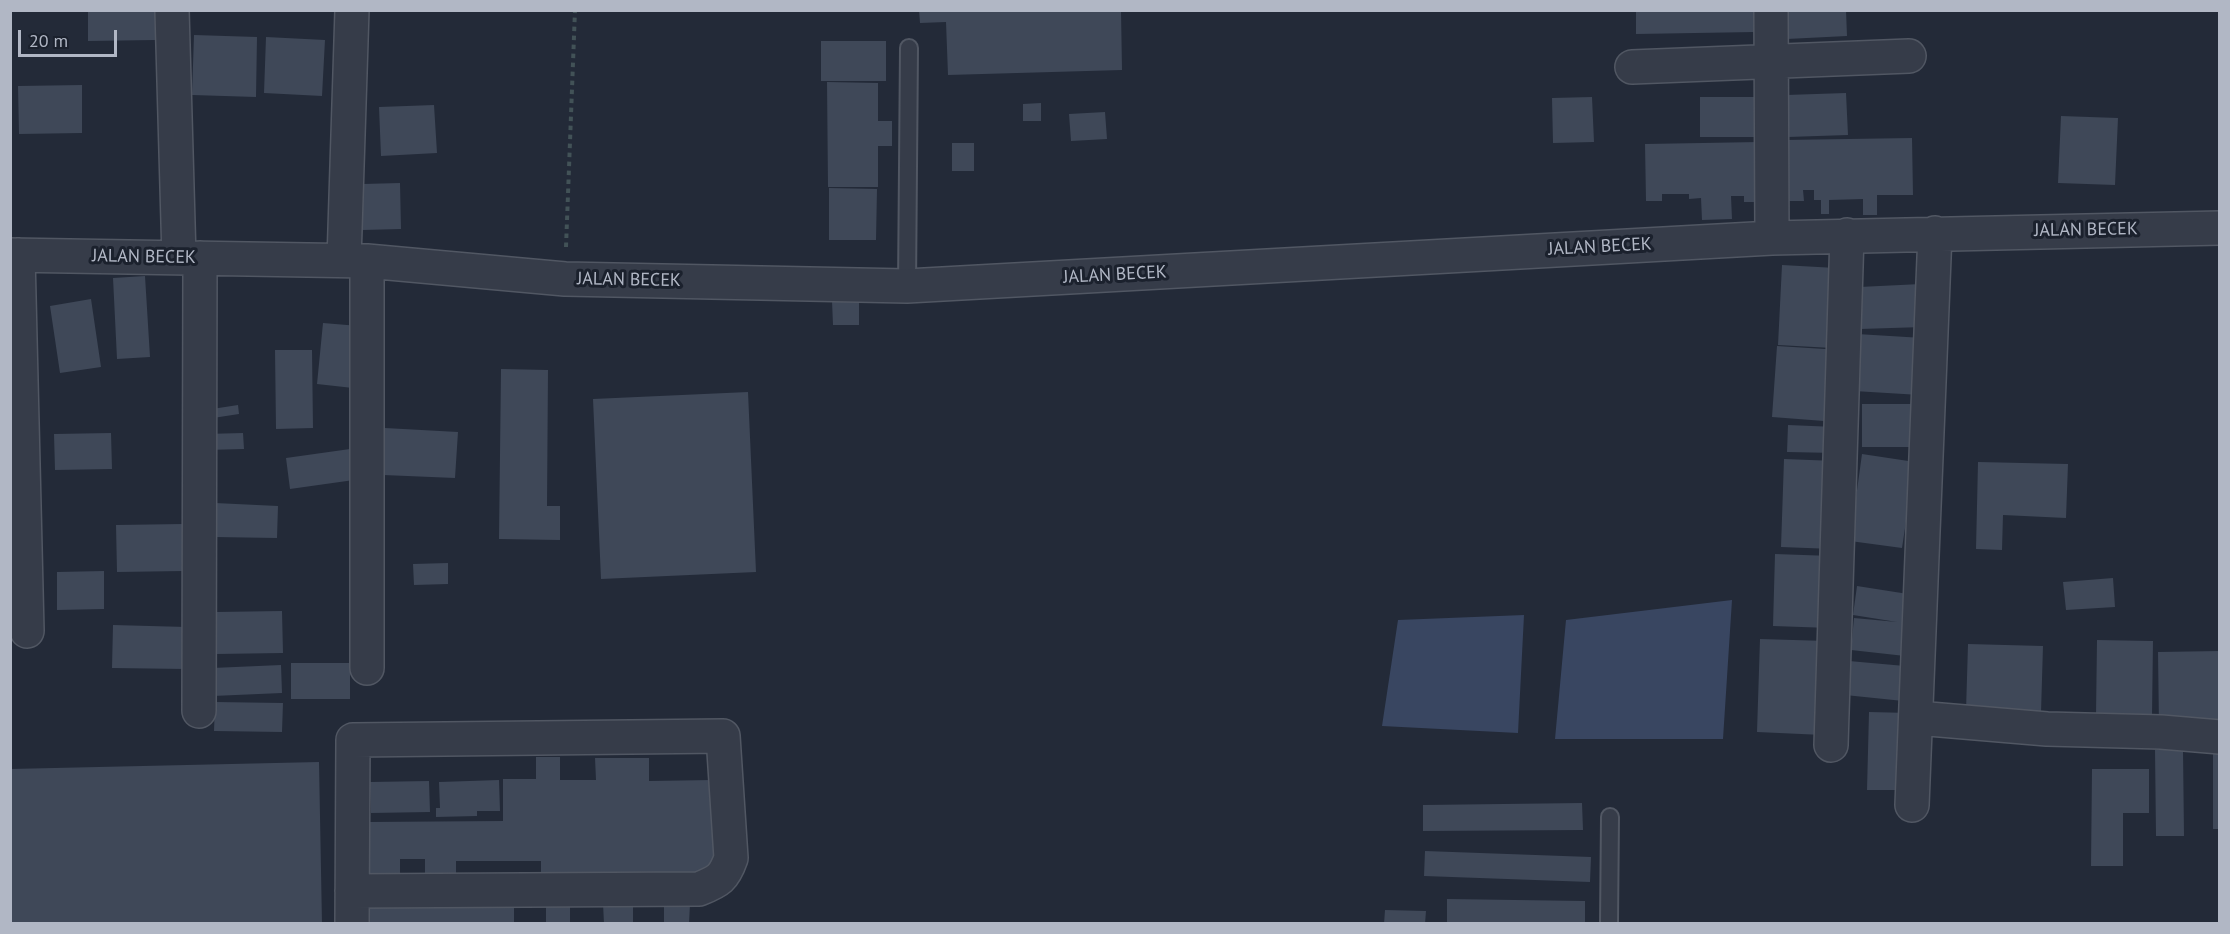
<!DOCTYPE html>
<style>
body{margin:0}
#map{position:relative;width:2230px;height:934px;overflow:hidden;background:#232a38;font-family:"PT Sans",sans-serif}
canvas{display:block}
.frame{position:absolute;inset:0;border:12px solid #b1b7c5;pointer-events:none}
.scale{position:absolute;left:18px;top:30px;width:99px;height:27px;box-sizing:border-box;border:3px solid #b1b7c5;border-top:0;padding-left:8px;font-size:18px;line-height:21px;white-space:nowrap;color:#b1b7c5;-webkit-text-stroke:4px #1b212d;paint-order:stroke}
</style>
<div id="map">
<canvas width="2230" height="934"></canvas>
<div class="frame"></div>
<div class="scale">20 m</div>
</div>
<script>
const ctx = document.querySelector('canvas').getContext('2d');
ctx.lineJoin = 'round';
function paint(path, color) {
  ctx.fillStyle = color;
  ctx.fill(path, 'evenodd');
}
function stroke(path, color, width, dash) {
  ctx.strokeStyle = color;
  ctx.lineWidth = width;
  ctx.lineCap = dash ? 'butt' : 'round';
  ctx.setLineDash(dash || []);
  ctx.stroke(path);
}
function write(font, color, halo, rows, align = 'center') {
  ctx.font = font + ' "PT Sans",sans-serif';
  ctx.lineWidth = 6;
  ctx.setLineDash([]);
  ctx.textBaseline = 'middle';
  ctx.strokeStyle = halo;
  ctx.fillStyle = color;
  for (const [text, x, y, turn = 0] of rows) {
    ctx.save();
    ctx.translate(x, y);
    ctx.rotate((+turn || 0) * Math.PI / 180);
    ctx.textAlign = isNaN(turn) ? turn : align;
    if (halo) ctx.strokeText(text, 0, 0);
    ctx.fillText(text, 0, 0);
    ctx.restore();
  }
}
paint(new Path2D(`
 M 1732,600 L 1723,739 L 1555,739 L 1566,620 Z
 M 1524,615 L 1518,733 L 1382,726 L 1398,620 Z`), '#394661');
paint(new Path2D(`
 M 88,10 L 155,10 L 155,40 L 88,41 Z
 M 919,10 L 1121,10 L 1122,70 L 948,75 L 946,22 L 920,23 Z
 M 1636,10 L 1755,10 L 1755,32 L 1636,34 Z
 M 1786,10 L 1846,10 L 1847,36 L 1787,39 Z
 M 194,35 L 257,37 L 256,97 L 192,95 Z
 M 266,37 L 325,40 L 322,96 L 264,93 Z
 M 821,41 L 886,41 L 886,81 L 821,81 Z
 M 827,82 L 878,83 L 878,121 L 892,121 L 892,146 L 878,146 L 878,187 L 828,187 Z
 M 82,85 L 82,133 L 19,134 L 18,86 Z
 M 1846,93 L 1848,135 L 1788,137 L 1786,95 Z
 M 1592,97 L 1594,142 L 1553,143 L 1552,98 Z
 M 1700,97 L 1763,97 L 1763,137 L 1700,137 Z
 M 1041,103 L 1041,121 L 1023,121 L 1023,104 Z
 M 434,105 L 437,153 L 381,156 L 379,107 Z
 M 1105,112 L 1107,139 L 1071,141 L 1069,114 Z
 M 2061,116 L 2118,118 L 2115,185 L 2058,183 Z
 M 1912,138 L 1913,195 L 1877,195 L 1877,215 L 1863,215 L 1863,199 L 1829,200 L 1829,214 L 1821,214 L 1821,200 L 1814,200 L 1814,190 L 1803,190 L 1804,201 L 1786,201 L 1784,140 Z
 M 1759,142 L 1760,202 L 1744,202 L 1744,196 L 1731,196 L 1732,219 L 1702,220 L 1701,198 L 1689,199 L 1689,194 L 1662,194 L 1662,201 L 1646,201 L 1645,144 Z
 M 952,143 L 974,143 L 974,171 L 952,171 Z
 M 400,183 L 401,229 L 363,230 L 363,184 Z
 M 829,188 L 877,189 L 876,240 L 829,240 Z
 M 1782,265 L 1836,268 L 1832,348 L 1778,345 Z
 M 145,276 L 150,357 L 117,359 L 113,278 Z
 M 1921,284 L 1923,327 L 1860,329 L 1859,287 Z
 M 91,299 L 101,367 L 60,373 L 50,306 Z
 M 832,301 L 859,301 L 859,325 L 833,325 Z
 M 323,323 L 359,326 L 353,388 L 317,384 Z
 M 1857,334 L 1923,338 L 1920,395 L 1854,391 Z
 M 1777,346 L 1841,350 L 1837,422 L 1772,417 Z
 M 275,350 L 312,350 L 313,428 L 276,429 Z
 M 501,369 L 548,370 L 547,506 L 560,506 L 560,540 L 499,539 Z
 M 748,392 L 756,572 L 601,579 L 593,399 Z
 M 1862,404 L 1916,404 L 1916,447 L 1862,447 Z
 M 238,405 L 239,414 L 213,418 L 212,409 Z
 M 1788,425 L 1836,427 L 1836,453 L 1787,452 Z
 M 385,428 L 458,432 L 455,478 L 383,475 Z
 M 111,433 L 112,469 L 55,470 L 54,434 Z
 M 243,433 L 244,449 L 206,450 L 205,434 Z
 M 350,449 L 354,480 L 290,489 L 286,458 Z
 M 1862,454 L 1915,462 L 1902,548 L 1850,541 Z
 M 1784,459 L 1836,461 L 1833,549 L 1781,547 Z
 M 1978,462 L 2068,464 L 2066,518 L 2003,515 L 2002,550 L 1976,549 Z
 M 215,503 L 278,506 L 277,538 L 214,537 Z
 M 183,524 L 184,571 L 117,572 L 116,525 Z
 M 1775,554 L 1832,556 L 1830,628 L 1773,626 Z
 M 448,563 L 448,584 L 414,585 L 413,564 Z
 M 104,571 L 104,609 L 57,610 L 57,572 Z
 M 2113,578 L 2115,607 L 2066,610 L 2063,582 Z
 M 1857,586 L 1908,594 L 1905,656 L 1851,650 L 1854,618 L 1897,622 L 1853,615 Z
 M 282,611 L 283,653 L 216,654 L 216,612 Z
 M 113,625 L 187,627 L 186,669 L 112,668 Z
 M 1760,639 L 1827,641 L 1823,735 L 1757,732 Z
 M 2097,640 L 2153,641 L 2152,716 L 2096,715 Z
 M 1968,644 L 2043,646 L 2041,713 L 1966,711 Z
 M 2220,651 L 2220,727 L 2159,727 L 2158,652 Z
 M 1849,661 L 1916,667 L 1913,702 L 1845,695 Z
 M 291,663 L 350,663 L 350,699 L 291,699 Z
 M 281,665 L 282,693 L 213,696 L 212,668 Z
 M 215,702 L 283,703 L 282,732 L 214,731 Z
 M 1869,712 L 1910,713 L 1908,790 L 1867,790 Z
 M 2183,749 L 2184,836 L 2156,836 L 2155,750 Z
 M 2213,753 L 2220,753 L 2220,829 L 2213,829 Z
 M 536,757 L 560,757 L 560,780 L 596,780 L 595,758 L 649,758 L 649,781 L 712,780 L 722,872 L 693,872 L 694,883 L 541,884 L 541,861 L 456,861 L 456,883 L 425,883 L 425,859 L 400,859 L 400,880 L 368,880 L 368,822 L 503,821 L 503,779 L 536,779 Z
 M 319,762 L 322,924 L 10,924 L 10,769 Z
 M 2092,769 L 2149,769 L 2149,813 L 2123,813 L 2123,866 L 2091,866 Z
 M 499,780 L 500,811 L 477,811 L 477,816 L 436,817 L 436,808 L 440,808 L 439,782 Z
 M 429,781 L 430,812 L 371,813 L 370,782 Z
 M 1582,803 L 1583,830 L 1423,831 L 1423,805 Z
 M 1425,851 L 1591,857 L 1590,882 L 1424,876 Z
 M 1447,899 L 1585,901 L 1585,924 L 1447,922 Z
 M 633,902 L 633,924 L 604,924 L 603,903 Z
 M 514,904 L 514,924 L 363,924 L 363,907 Z
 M 690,904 L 689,924 L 664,924 L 664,905 Z
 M 570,905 L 570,924 L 546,924 L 546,906 Z
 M 1385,910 L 1426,911 L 1425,924 L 1384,924 Z`), '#3f4858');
const service = new Path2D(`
 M 907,286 L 909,48
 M 1609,924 L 1610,817`);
const minor = new Path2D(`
 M 172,10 L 179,258
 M 1771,10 L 1772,238
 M 1632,67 L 1909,56
 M 10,255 L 367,261 L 565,279 L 907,286 L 1772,238 L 2220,228
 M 18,255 L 27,631
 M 344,260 L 352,10
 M 367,261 L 367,668
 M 199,711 L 200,258
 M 1917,718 L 2047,729 L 2161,732 L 2220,737
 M 1831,745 L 1847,235
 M 1912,805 L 1935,233
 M 352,924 L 353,740 L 723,736 L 731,858 C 724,878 719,881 699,889 L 352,891`);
stroke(service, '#515763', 20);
stroke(minor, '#515763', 36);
stroke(new Path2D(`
 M 566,247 L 575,10`), '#425257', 4, [4.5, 4.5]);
stroke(service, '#363c49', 16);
stroke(minor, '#363c49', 33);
write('18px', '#b1b7c5', '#1b212d', [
 ["JALAN BECEK",2086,230,-1],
 ["JALAN BECEK",1600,247,-3],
 ["JALAN BECEK",144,257,1],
 ["JALAN BECEK",1115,275,-3],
 ["JALAN BECEK",629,280,1]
]);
</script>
